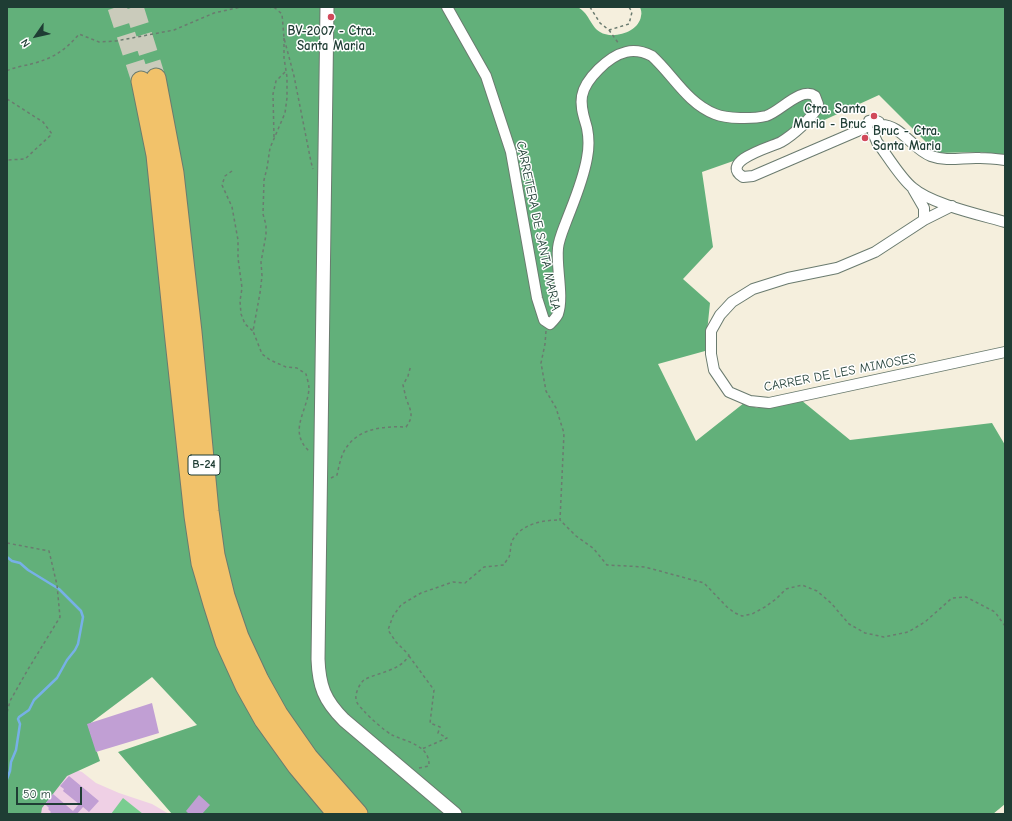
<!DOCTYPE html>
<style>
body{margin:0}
#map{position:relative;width:1012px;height:821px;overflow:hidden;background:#f5efdd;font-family:"Comic Neue",sans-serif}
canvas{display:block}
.frame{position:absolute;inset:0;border:8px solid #1f3d34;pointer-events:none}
.north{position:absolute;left:16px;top:16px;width:40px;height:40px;-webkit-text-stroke:3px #fff;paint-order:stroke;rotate:236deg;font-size:11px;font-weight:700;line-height:16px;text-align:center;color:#1f3d34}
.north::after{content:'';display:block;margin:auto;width:14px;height:18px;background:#1f3d34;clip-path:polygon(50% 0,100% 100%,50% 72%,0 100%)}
.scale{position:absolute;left:16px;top:787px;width:66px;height:18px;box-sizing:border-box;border:2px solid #1f3d34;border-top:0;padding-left:5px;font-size:12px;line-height:14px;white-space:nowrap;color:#1f3d34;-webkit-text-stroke:3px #fff;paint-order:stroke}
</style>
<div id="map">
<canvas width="1012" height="821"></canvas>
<div class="frame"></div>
<div class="north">N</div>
<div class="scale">50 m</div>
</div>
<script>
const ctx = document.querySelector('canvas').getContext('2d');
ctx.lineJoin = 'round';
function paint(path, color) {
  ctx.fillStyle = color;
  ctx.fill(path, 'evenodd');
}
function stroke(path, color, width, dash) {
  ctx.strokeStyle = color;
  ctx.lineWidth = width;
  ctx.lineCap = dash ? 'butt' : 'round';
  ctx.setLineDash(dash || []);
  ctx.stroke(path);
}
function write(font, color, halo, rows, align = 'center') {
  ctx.font = font + ' "Comic Neue",sans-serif';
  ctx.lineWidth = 3;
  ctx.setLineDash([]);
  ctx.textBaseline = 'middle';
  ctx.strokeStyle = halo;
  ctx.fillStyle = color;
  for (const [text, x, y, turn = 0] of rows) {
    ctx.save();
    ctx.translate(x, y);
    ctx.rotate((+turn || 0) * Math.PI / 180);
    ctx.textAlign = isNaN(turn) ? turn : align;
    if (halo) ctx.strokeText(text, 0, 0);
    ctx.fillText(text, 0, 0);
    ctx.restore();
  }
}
paint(new Path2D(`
 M 73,769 L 82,772 L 96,783 L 119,793 L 152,804 L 169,814 L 41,814 L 43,796 Z`), '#efd0e5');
paint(new Path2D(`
 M 123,798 L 143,814 L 111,814 Z`), '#79cd90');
paint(new Path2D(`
 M 7,7 L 577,7 C 589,12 590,26 600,32 C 613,40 639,32 641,16 C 642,13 641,10 640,7 L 1005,7 L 1005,155 L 979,152 L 937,153 L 879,95 L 739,159 L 702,172 L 713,247 L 683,279 L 710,303 L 705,351 L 658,364 L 696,441 L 744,403 L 757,408 L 801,400 L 850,440 L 992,423 L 1005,445 L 1005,804 L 993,814 L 172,814 L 118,752 L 197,725 L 152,677 L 88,725 L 100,761 L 67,776 L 42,808 L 41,814 L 7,814 Z`), '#62b07a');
stroke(new Path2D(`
 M 7,557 L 12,561 L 20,563 L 28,570 L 59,589 L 81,611 L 83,617 L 78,644 L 75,650 L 67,660 L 57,678 L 34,700 L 29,710 L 19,717 L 18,719 L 20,724 L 16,750 L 11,762 L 10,771 L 7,779`), '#77b0e7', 2.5);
paint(new Path2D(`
 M 152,703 L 159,733 L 96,752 L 87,724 Z
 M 69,776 L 99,801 L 89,812 L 83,807 L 77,814 L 49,814 L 51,812 L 48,809 L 49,808 L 45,804 L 53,794 L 73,811 L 79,804 L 63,791 L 64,789 L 60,786 Z
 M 199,795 L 210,805 L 202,814 L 189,814 L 186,811 Z`), '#c19fd4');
stroke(new Path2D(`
 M 117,7 L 141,81
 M 134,7 L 156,78`), '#cacbbb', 19, [19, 10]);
const minor = new Path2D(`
 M 447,7 L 486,76 L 511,152 L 537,298 L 544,320 L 550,324 C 553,321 556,318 558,314 C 564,296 556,268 558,248 C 559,239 563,230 566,222 C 574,201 583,181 587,158 C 589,148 589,138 587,128 C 584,117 580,107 582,96 C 585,79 609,56 626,52 C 634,50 644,52 652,56 C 673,75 687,103 715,114 C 727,119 753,119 766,116 C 780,112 801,86 815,96 L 818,104 L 817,108 C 811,119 793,135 781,142 C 774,146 718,161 743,177 L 753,176 L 867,127
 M 880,125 C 901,124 912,149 931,156 C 947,162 964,157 980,158 C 989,158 997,159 1005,160
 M 867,127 L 869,121 L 874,120 L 879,122 L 880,125
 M 873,133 L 877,142 C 887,155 901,179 913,188 C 931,204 981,215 1005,222
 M 913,189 L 924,208 L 924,220
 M 952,206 L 924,220 L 875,252 L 837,268 L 788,278 L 753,289 L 732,302 L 720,315 L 711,331 L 711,354 L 714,370 L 729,392 L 750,401 L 769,403 L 1005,352`);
const tertiary = new Path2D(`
 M 327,7 L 318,659 C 319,686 324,700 344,720 L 455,814`);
const motorway = new Path2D(`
 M 156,78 L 174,173 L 192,332 L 209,511 L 215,555 L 225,596 L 239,637 L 259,680 L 278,714 L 308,757 L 358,814
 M 141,81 L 156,155 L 174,331 L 194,516 L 201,563 L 213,604 L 225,642 L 245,686 L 264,720 L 297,766 L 337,814`);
stroke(minor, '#6a7b6f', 12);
stroke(tertiary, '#6a7b6f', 15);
stroke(motorway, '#6a7b6f', 21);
stroke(new Path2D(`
 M 255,7 L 268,7
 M 268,7 L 275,8 L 282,14 L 284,38 L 294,76 L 311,162 L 313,169
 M 590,7 L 600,23 L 609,30 L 629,24 L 632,12 L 629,7
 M 609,30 L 619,44
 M 284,38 L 284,58 L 287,77 L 287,98 L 285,113 L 270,148 L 267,168 L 264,180 L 263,214 L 266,225 L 266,235 L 261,262 L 262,276 L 260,293 L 253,331 L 262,354 L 270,360 L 286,367 L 297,368 L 306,374 C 307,378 309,384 309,389 C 307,412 288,431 309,451
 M 7,71 C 14,67 24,66 31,64 C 52,59 66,50 79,34 L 99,42 L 116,41 L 174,30 L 214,13 L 241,7
 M 7,99 L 43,122 L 52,134 L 25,159 L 7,160
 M 274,137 L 273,94 L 276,81 L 286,71
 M 232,171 L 225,176 L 222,185 L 232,207 L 238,240 L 238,258 L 242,288 L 240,301 L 241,314 L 245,324 L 253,331
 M 546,331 L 545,344 L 541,363 L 546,391 L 556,408 L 564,433 L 560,520 L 576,536 L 593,548 L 607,565 L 645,567 L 704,583 L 727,607 L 735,613 L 742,616 L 752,614 L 765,607 L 776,599 L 786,589 L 802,585 L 817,591 L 831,603 L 849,624 L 865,633 L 884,637 L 908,632 L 925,622 L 952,598 L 966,597 L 995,612 L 1005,626
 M 331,478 L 337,475 C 339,466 341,455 346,448 C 359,428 384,426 406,427 C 415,415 410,410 406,398 C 405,394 404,389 403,385 L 408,376 L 411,365
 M 7,543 L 49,551 L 57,585 L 60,617 L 27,671 L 10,701 L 7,713
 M 409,656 L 434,690 L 430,723 L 440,727 L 438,733 L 447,738 L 422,749
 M 419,768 L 429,766 C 430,745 407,742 392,735 C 385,731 370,718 364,711 C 361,708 356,703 356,699 C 355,693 360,683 364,680 C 378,672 401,671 409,655 L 396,642 L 388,630 L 393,616 L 401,605 L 409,600 L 421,593 L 453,582 L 465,583 L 484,567 L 504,565 C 505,562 508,559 509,557 C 511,552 510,546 512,541 C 521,524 542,520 560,520`), '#6a7b6f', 1.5, [3, 3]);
stroke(minor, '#fff', 10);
stroke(tertiary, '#fff', 13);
stroke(motorway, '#f2c26a', 19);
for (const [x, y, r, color] of [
 [331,17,4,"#d1495b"],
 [874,116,4,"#d1495b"],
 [865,138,4,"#d1495b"]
]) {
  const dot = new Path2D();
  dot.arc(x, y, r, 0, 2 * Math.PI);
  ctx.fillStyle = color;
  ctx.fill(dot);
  stroke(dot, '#fff', 1.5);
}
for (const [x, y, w] of [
 [204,465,32]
]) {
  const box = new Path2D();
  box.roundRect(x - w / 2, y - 10, w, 20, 3);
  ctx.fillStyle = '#fff';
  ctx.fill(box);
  stroke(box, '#1f3d34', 1);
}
write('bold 12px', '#1f3d34', null, [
 ["B-24",204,465]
]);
write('bold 13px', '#1f3d34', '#fff', [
 ["BV-2007 - Ctra.",331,31],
 ["Santa Maria",331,46],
 ["Ctra. Santa",866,109,"right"],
 ["Maria - Bruc",866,124,"right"],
 ["Bruc - Ctra.",873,131,"left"],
 ["Santa Maria",873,146,"left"]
]);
write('13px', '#1f3d34', '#fff', [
 ["CARRETERA DE SANTA MARIA",538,226,78],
 ["CARRER DE LES MIMOSES",840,373,-11]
]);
</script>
